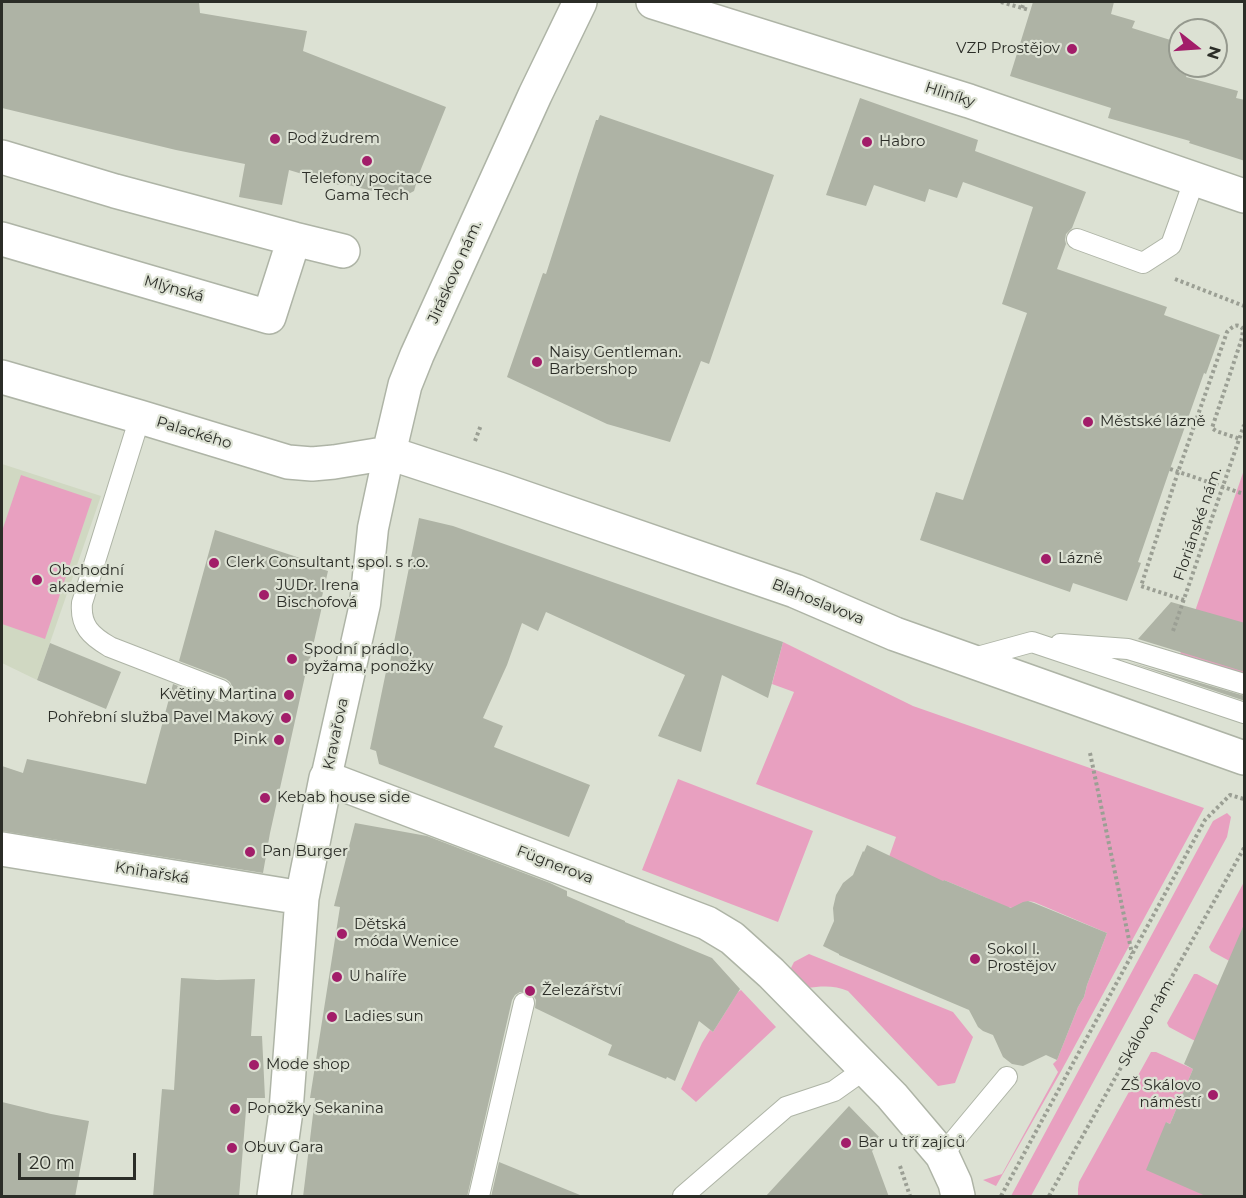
<!DOCTYPE html>
<meta charset="utf-8">
<style>
body{margin:0}
#map{position:relative;width:1246px;height:1198px;overflow:hidden;background:#dce1d3;font-family:Montserrat,sans-serif}
canvas{display:block}
.frame{position:absolute;inset:0;border:3px solid #2b2d27;pointer-events:none}
.north{position:absolute;left:1168px;top:18px;width:60px;height:60px;box-sizing:border-box;background:#dce1d3;border:2px solid #95998e;border-radius:50%;rotate:107deg;font-size:16px;font-weight:700;line-height:24px;text-align:center;color:#2b2d27}
.north::after{content:'';display:block;margin:auto;width:21px;height:27px;background:#a21d69;clip-path:polygon(50% 0,100% 100%,50% 72%,0 100%)}
.scale{position:absolute;left:18px;top:1153px;width:118px;height:27px;box-sizing:border-box;border:3px solid #2b2d27;border-top:0;padding-left:8px;font-size:18px;line-height:21px;white-space:nowrap;color:#2b2d27;-webkit-text-stroke:4px #dce1d3;paint-order:stroke}
</style>
<div id="map">
<canvas width="1246" height="1198"></canvas>
<div class="frame"></div>
<div class="north">N</div>
<div class="scale">20 m</div>
</div>
<script>
const ctx = document.querySelector('canvas').getContext('2d');
ctx.lineJoin = 'round';
function paint(path, color) {
  ctx.fillStyle = color;
  ctx.fill(path, 'evenodd');
}
function stroke(path, color, width, dash) {
  ctx.strokeStyle = color;
  ctx.lineWidth = width;
  ctx.lineCap = dash ? 'butt' : 'round';
  ctx.setLineDash(dash || []);
  ctx.stroke(path);
}
function write(font, color, halo, rows, align = 'center') {
  ctx.font = font + ' Montserrat,sans-serif';
  ctx.lineWidth = 4.5;
  ctx.setLineDash([]);
  ctx.textBaseline = 'middle';
  ctx.strokeStyle = halo;
  ctx.fillStyle = color;
  for (const [text, x, y, turn = 0] of rows) {
    ctx.save();
    ctx.translate(x, y);
    ctx.rotate((+turn || 0) * Math.PI / 180);
    ctx.textAlign = isNaN(turn) ? turn : align;
    if (halo) ctx.strokeText(text, 0, 0);
    ctx.fillText(text, 0, 0);
    ctx.restore();
  }
}
paint(new Path2D(`
 M 2,464 L 101,496 L 37,680 L 2,663 Z`), '#d0d8c2');
paint(new Path2D(`
 M 1244,470 L 1244,687 L 1177,663 Z
 M 21,475 L 92,499 L 45,639 L 2,624 L 2,531 Z
 M 783,642 L 913,706 L 1204,808 L 1059,1075 L 996,1186 L 983,1180 L 1002,1174 L 1058,1072 L 1053,1064 L 1057,1060 L 1078,1007 L 1084,997 L 1087,985 L 1107,933 L 1034,902 L 1028,901 L 1014,909 L 1009,907 L 1007,909 L 987,898 L 944,880 L 943,882 L 889,857 L 896,837 L 756,784 L 794,692 L 772,684 Z
 M 678,779 L 813,831 L 778,922 L 642,870 Z
 M 1227,813 L 1231,817 L 1227,837 L 1031,1196 L 1011,1196 L 1213,821 Z
 M 1244,882 L 1244,947 L 1237,965 L 1211,951 L 1209,947 Z
 M 809,954 L 953,1012 L 973,1037 L 955,1083 L 938,1086 L 848,991 C 835,985 821,986 807,988 L 790,970 L 794,962 Z
 M 1194,974 L 1197,974 L 1221,987 L 1197,1042 L 1169,1027 L 1167,1023 Z
 M 741,990 L 776,1027 L 696,1102 L 681,1089 L 702,1043 L 710,1030 L 713,1032 L 738,992 Z
 M 1151,1052 L 1156,1052 L 1193,1069 L 1170,1124 L 1166,1122 L 1208,1196 L 1078,1196 L 1078,1189 L 1079,1182 Z`), '#e8a0c0');
paint(new Path2D(`
 M 2,2 L 199,2 L 200,13 L 307,31 L 303,51 L 446,107 L 419,174 L 414,191 L 401,198 L 340,183 L 339,185 L 289,170 L 282,205 L 239,197 L 245,164 L 176,150 L 2,108 Z
 M 1033,2 L 1114,2 L 1111,14 L 1135,21 L 1132,28 L 1180,43 L 1180,66 L 1190,66 L 1186,77 L 1238,91 L 1236,98 L 1245,100 L 1245,161 L 1189,143 L 1190,141 L 1108,118 L 1111,108 L 1010,76 Z
 M 860,98 L 978,140 L 975,151 L 1086,192 L 1072,228 L 1066,234 L 1065,240 L 1066,244 L 1057,269 L 1167,307 L 1164,315 L 1220,335 L 1206,374 L 1204,373 L 1170,469 L 1138,562 L 1141,563 L 1127,601 L 1073,583 L 1070,592 L 920,540 L 936,492 L 963,500 L 1027,313 L 1002,304 L 1033,207 L 963,182 L 957,198 L 929,189 L 925,202 L 874,185 L 866,206 L 826,195 Z
 M 600,115 L 774,175 L 709,364 L 701,361 L 670,442 L 607,424 L 507,377 L 543,273 L 546,274 L 578,174 L 596,120 L 598,120 Z
 M 419,518 L 453,526 L 783,642 L 768,698 L 722,675 L 701,752 L 658,736 L 685,675 L 546,612 L 538,631 L 522,623 L 507,665 L 483,718 L 503,726 L 494,747 L 590,785 L 569,837 L 379,764 L 376,751 L 370,749 L 388,662 L 390,662 Z
 M 215,530 L 300,558 L 299,562 L 328,571 L 321,601 L 323,602 L 310,659 L 309,658 L 270,833 L 263,873 L 2,831 L 2,766 L 23,773 L 27,759 L 146,784 L 173,684 L 217,701 L 223,702 L 229,699 L 232,695 L 233,688 L 230,682 L 226,679 L 179,661 Z
 M 1171,602 L 1245,623 L 1245,672 L 1138,639 Z
 M 50,643 L 121,672 L 106,709 L 37,680 Z
 M 1129,662 L 1245,696 L 1245,701 Z
 M 355,823 L 427,836 L 550,883 L 567,891 L 567,896 L 625,921 L 625,922 L 712,958 L 740,989 L 713,1032 L 699,1021 L 675,1081 L 667,1077 L 666,1079 L 608,1055 L 612,1045 L 535,1008 L 536,1000 L 533,995 L 527,992 L 520,992 L 515,995 L 512,1000 L 467,1197 L 303,1197 L 315,1098 L 310,1098 L 340,907 L 334,906 Z
 M 867,845 L 943,881 L 944,880 L 1011,908 L 1023,902 L 1028,901 L 1034,903 L 1107,933 L 1087,985 L 1084,997 L 1078,1007 L 1057,1060 L 1046,1055 L 1023,1066 L 1012,1064 L 1003,1057 L 993,1035 L 983,1031 L 978,1027 L 969,1010 L 839,955 L 839,954 L 823,946 L 834,921 L 833,908 L 836,895 L 843,883 L 853,875 L 863,851 L 864,852 Z
 M 1245,922 L 1245,1197 L 1208,1197 L 1146,1170 L 1166,1122 L 1170,1124 L 1193,1069 L 1184,1064 Z
 M 181,978 L 217,980 L 255,979 L 251,1036 L 262,1036 L 265,1098 L 247,1098 L 239,1197 L 153,1197 L 162,1089 L 174,1090 Z
 M 2,1102 L 51,1114 L 89,1121 L 75,1197 L 2,1197 Z
 M 849,1106 L 882,1140 L 872,1151 L 889,1197 L 765,1197 Z
 M 499,1162 L 580,1195 L 580,1197 L 491,1197 Z`), '#aeb3a5');
const service = new Path2D(`
 M 1077,239 L 1143,263 L 1171,245 L 1195,178
 M 140,417 L 82,603 C 80,626 91,636 110,647 L 221,690
 M 1060,644 L 1128,649 L 1244,684
 M 970,659 L 1032,642 L 1244,713
 M 942,1155 L 1007,1077
 M 479,1196 L 524,1003
 M 683,1196 L 786,1107 L 834,1091 L 865,1069`);
const pedestrian = new Path2D(`
 M 326,778 L 365,604 L 373,528 L 389,453`);
const minor = new Path2D(`
 M 653,2 L 969,101 L 1244,196
 M 2,157 L 115,191 L 294,239 L 269,317 L 2,239
 M 294,239 L 343,251
 M 2,849 L 302,898
 M 274,1196 L 286,1111 L 302,898 L 326,778 L 707,923 L 732,938 L 771,973 L 892,1096 L 942,1155 L 955,1183 L 958,1196`);
const secondary = new Path2D(`
 M 2,377 L 140,417 L 288,462 L 312,464 L 334,462 L 389,453 L 499,489 L 795,591 L 895,634 L 1244,758
 M 389,453 L 405,385 L 417,355 L 535,95 L 580,2`);
stroke(service, '#aeb4a6', 22);
stroke(pedestrian, '#aeb4a6', 33);
stroke(minor, '#aeb4a6', 36);
stroke(secondary, '#aeb4a6', 36);
stroke(new Path2D(`
 M 1001,2 L 1029,10
 M 1022,8 L 1024,2
 M 1175,279 L 1244,306
 M 475,441 L 481,425
 M 1170,469 L 1244,494
 M 1184,600 L 1141,586 L 1178,472 L 1227,332 C 1232,327 1237,322 1243,329 L 1242,338 L 1212,428 L 1216,431 L 1240,439
 M 1173,631 L 1244,425
 M 1090,753 L 1132,954
 M 900,1166 L 910,1196
 M 1001,1196 L 1205,820 L 1230,795 L 1244,799
 M 1049,1196 L 1244,848`), '#9b9f94', 4, [3, 3]);
stroke(service, '#fff', 20);
stroke(pedestrian, '#fff', 30);
stroke(minor, '#fff', 33);
stroke(secondary, '#fff', 33);
for (const [x, y, r, color] of [
 [1072,49,6,"#a21d69"],
 [275,139,6,"#a21d69"],
 [867,142,6,"#a21d69"],
 [367,161,6,"#a21d69"],
 [537,362,6,"#a21d69"],
 [1088,422,6,"#a21d69"],
 [1046,559,6,"#a21d69"],
 [214,563,6,"#a21d69"],
 [37,580,6,"#a21d69"],
 [264,595,6,"#a21d69"],
 [292,659,6,"#a21d69"],
 [289,695,6,"#a21d69"],
 [286,718,6,"#a21d69"],
 [279,740,6,"#a21d69"],
 [265,798,6,"#a21d69"],
 [250,852,6,"#a21d69"],
 [342,934,6,"#a21d69"],
 [975,959,6,"#a21d69"],
 [337,977,6,"#a21d69"],
 [530,991,6,"#a21d69"],
 [332,1017,6,"#a21d69"],
 [254,1065,6,"#a21d69"],
 [1213,1095,6,"#a21d69"],
 [235,1109,6,"#a21d69"],
 [846,1143,6,"#a21d69"],
 [232,1148,6,"#a21d69"]
]) {
  const dot = new Path2D();
  dot.arc(x, y, r, 0, 2 * Math.PI);
  ctx.fillStyle = color;
  ctx.fill(dot);
  stroke(dot, '#dce1d3', 2);
}
write('15px', '#2b2d27', '#dce1d3', [
 ["VZP Prostějov",1060,49,"right"],
 ["Pod žudrem",287,139],
 ["Habro",879,142],
 ["Telefony pocitace",367,179,"center"],
 ["Gama Tech",367,196,"center"],
 ["Naisy Gentleman.",549,353],
 ["Barbershop",549,370],
 ["Městské lázně",1100,422],
 ["Lázně",1058,559],
 ["Clerk Consultant, spol. s r.o.",226,563],
 ["Obchodní",49,571],
 ["akademie",49,588],
 ["JUDr. Irena",276,586],
 ["Bischofová",276,603],
 ["Spodní prádlo,",304,650],
 ["pyžama, ponožky",304,667],
 ["Květiny Martina",277,695,"right"],
 ["Pohřební služba Pavel Makový",274,718,"right"],
 ["Pink",267,740,"right"],
 ["Kebab house side",277,798],
 ["Pan Burger",262,852],
 ["Dětská",354,925],
 ["móda Wenice",354,942],
 ["Sokol I.",987,950],
 ["Prostějov",987,967],
 ["U halíře",349,977],
 ["Železářství",542,991],
 ["Ladies sun",344,1017],
 ["Mode shop",266,1065],
 ["ZŠ Skálovo",1201,1086,"right"],
 ["náměstí",1201,1103,"right"],
 ["Ponožky Sekanina",247,1109],
 ["Bar u tří zajíců",858,1143],
 ["Obuv Gara",244,1148]
], 'left');
write('15px', '#2b2d27', '#dce1d3', [
 ["Hliníky",950,95,18],
 ["Jiráskovo nám.",455,272,-66],
 ["Mlýnská",174,289,16],
 ["Palackého",194,433,17],
 ["Floriánské nám.",1198,524,-71],
 ["Blahoslavova",818,602,22],
 ["Kravařova",336,734,-78],
 ["Fügnerova",555,865,21],
 ["Knihařská",152,873,9],
 ["Skálovo nám.",1147,1022,-61]
]);
</script>
